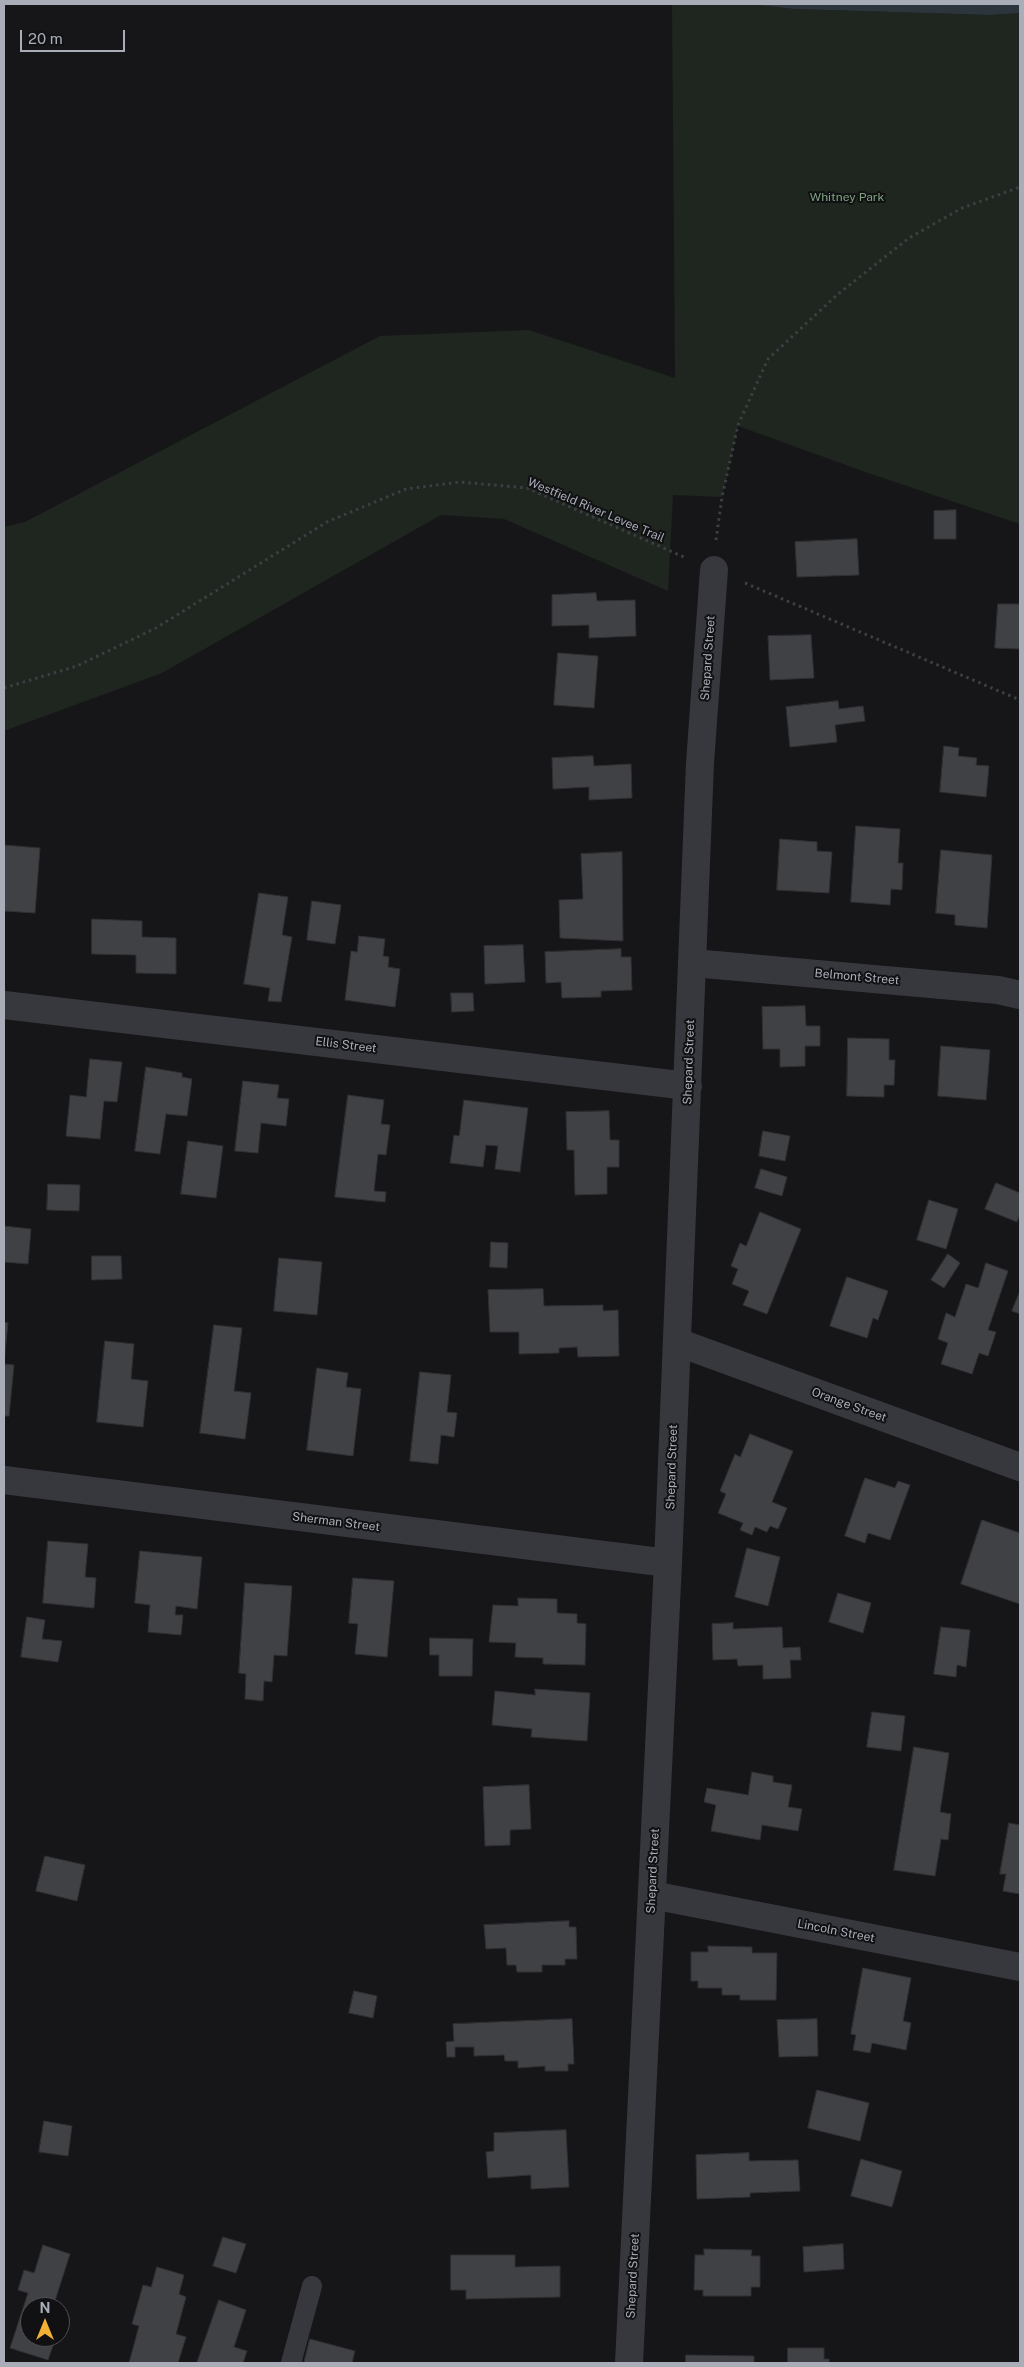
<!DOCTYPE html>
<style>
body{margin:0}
#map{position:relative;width:1024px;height:2367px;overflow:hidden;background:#161618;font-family:"Public Sans",sans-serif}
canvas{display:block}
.frame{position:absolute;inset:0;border:5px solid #a8adb8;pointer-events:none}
.north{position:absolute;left:20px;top:2297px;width:50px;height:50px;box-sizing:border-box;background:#111113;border:1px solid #4d4f55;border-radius:50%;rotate:0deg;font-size:14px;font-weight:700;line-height:20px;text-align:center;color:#a8adb8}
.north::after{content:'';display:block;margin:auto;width:18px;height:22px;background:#f2b134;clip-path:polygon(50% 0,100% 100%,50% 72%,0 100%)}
.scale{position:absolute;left:20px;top:30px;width:105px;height:22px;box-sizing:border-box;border:2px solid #a8adb8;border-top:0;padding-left:6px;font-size:15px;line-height:18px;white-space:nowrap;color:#a8adb8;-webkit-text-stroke:4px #111113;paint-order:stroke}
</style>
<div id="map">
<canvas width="1024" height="2367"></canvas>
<div class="frame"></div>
<div class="north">N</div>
<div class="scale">20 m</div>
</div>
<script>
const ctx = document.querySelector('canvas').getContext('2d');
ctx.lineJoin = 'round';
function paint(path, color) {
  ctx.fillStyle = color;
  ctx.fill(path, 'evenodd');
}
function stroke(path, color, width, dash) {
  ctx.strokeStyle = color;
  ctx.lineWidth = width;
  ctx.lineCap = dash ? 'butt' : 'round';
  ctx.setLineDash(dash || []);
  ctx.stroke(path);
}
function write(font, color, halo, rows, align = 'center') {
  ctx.font = font + ' "Public Sans",sans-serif';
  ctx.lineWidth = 4;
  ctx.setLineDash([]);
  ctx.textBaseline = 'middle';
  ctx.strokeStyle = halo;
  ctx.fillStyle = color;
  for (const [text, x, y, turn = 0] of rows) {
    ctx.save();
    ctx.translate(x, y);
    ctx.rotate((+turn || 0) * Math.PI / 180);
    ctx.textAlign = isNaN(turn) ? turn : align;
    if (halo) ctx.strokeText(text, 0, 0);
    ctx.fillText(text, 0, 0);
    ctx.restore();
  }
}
paint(new Path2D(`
 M 672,4 L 748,4 L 794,9 L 990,15 L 1020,13 L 1020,524 L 868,473 L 738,426 L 722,497 L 673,495 L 668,591 L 504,519 L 441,515 L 162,673 L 4,731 L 4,527 L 25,522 L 380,336 L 529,330 L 675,378 Z`), '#1e261f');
paint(new Path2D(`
 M 748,4 L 1020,4 L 1020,13 L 990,15 L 794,9 Z`), '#2c353c');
const building = new Path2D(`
 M 956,510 L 956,539 L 934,539 L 934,511 Z
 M 857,539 L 859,575 L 797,577 L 795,542 Z
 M 596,593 L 597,601 L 635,600 L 636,636 L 589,638 L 589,625 L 552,626 L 552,595 Z
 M 998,604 L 1020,604 L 1020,649 L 995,648 Z
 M 811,635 L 814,678 L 770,680 L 768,636 Z
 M 558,653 L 598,656 L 594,708 L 554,705 Z
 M 838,701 L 839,709 L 863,706 L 865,721 L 835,725 L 837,742 L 790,747 L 786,707 Z
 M 944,746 L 959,748 L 958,756 L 977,758 L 976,765 L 989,766 L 986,797 L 940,792 Z
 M 593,756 L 594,766 L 631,764 L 632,798 L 589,800 L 589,787 L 553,789 L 552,758 Z
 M 856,826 L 900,829 L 898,863 L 903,863 L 902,890 L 891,889 L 890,905 L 851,902 Z
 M 780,839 L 817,842 L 817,851 L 832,852 L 829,893 L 777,890 Z
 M 4,845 L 40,848 L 35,913 L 4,911 Z
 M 941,850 L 992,855 L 987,928 L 955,925 L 955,915 L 936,913 Z
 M 622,852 L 623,941 L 560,938 L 559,900 L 583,899 L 581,854 Z
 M 259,893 L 288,897 L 282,935 L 292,937 L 281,1002 L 268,1001 L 270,988 L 244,984 Z
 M 312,901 L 341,905 L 335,944 L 307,940 Z
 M 92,919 L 142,921 L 142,937 L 176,938 L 176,974 L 136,973 L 136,955 L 92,954 Z
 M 359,936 L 385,939 L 383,956 L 389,957 L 388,967 L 400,969 L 395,1007 L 345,1000 L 351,951 L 357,952 Z
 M 523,945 L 525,982 L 485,984 L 484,946 Z
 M 621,949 L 621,957 L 631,957 L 632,990 L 601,991 L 601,997 L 562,998 L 561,982 L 546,983 L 545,952 Z
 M 451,993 L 473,993 L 474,1011 L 452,1012 Z
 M 805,1006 L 806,1026 L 820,1026 L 820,1046 L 805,1046 L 805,1066 L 780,1067 L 780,1049 L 763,1049 L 762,1007 Z
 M 848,1038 L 889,1039 L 889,1060 L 895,1060 L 894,1085 L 884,1085 L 884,1097 L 847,1096 Z
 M 941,1046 L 990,1050 L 986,1100 L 938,1096 Z
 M 90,1059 L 122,1062 L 117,1102 L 104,1101 L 100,1139 L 66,1136 L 70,1095 L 86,1097 Z
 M 146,1067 L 182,1073 L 182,1077 L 192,1079 L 187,1116 L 166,1114 L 160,1154 L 135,1151 Z
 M 243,1081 L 279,1085 L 277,1098 L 289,1099 L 286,1126 L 261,1123 L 258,1153 L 235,1151 Z
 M 348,1095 L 384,1100 L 381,1124 L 390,1125 L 386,1155 L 378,1154 L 374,1191 L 386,1192 L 385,1202 L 335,1197 Z
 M 464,1100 L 528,1108 L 520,1172 L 495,1169 L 498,1146 L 486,1145 L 483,1167 L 450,1163 L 454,1135 L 459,1136 Z
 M 609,1111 L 610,1140 L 619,1140 L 619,1167 L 607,1167 L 607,1194 L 575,1195 L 574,1150 L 567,1150 L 566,1112 Z
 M 763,1131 L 790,1136 L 785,1161 L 759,1156 Z
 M 188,1141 L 223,1146 L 216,1198 L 181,1194 Z
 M 761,1169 L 787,1177 L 782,1196 L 755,1188 Z
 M 996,1183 L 1020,1193 L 1020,1214 L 1017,1222 L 985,1209 Z
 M 48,1184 L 80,1185 L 79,1211 L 47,1210 Z
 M 929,1200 L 958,1209 L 946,1249 L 917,1240 Z
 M 760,1212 L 801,1229 L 767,1314 L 743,1305 L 749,1291 L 732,1284 L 738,1269 L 731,1266 L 740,1243 L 746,1246 Z
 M 4,1226 L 31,1229 L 28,1264 L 4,1262 Z
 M 491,1242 L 508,1243 L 507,1268 L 490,1267 Z
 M 948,1254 L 960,1263 L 944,1288 L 931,1280 Z
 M 92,1256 L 121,1256 L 122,1279 L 92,1280 Z
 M 279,1258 L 322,1262 L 317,1315 L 274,1311 Z
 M 986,1263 L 1008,1271 L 988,1330 L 996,1332 L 988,1356 L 979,1353 L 972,1374 L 941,1364 L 948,1343 L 938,1339 L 946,1313 L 955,1317 L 966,1284 L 978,1288 Z
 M 847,1277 L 888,1291 L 878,1320 L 873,1318 L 867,1338 L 830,1326 Z
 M 543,1289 L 544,1306 L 603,1305 L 603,1311 L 618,1310 L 619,1356 L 578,1357 L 577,1347 L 559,1348 L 559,1353 L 519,1354 L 519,1332 L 490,1332 L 488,1290 Z
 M 1020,1291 L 1020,1314 L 1012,1311 Z
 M 4,1322 L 8,1323 L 4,1363 Z
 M 214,1325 L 242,1328 L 234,1391 L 251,1393 L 245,1439 L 200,1433 Z
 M 105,1341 L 134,1344 L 131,1379 L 148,1381 L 143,1427 L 97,1422 Z
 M 4,1364 L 14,1365 L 9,1416 L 4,1416 Z
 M 317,1368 L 348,1373 L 346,1387 L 361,1389 L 353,1456 L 307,1450 Z
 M 420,1372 L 451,1375 L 447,1412 L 457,1413 L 454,1437 L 441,1435 L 438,1464 L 410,1461 Z
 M 750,1434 L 793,1451 L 772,1502 L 787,1508 L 778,1529 L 770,1526 L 767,1532 L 755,1527 L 752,1535 L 740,1530 L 743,1523 L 718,1513 L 726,1494 L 720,1491 L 735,1454 L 740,1457 Z
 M 865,1478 L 895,1488 L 898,1481 L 910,1485 L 890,1540 L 868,1533 L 865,1543 L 845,1536 Z
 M 982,1520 L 1020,1533 L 1020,1604 L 961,1584 Z
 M 48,1541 L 88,1544 L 85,1577 L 96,1578 L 94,1608 L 43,1603 Z
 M 747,1548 L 780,1557 L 768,1606 L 735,1597 Z
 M 140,1551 L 202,1557 L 197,1609 L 176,1606 L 175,1615 L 183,1615 L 181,1635 L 148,1632 L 150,1605 L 135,1603 Z
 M 353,1578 L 394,1581 L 387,1657 L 355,1654 L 358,1624 L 349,1623 Z
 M 245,1583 L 292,1586 L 287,1656 L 274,1655 L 272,1682 L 264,1681 L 263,1701 L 245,1699 L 246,1674 L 239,1673 Z
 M 838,1593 L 871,1603 L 863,1633 L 829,1622 Z
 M 518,1598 L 557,1599 L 557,1613 L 577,1614 L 577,1623 L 586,1624 L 585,1665 L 543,1664 L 543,1658 L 515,1657 L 516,1643 L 489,1642 L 493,1605 L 518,1606 Z
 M 27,1617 L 45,1620 L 42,1639 L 62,1641 L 58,1662 L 21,1657 Z
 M 733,1623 L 733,1629 L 782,1627 L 783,1648 L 800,1647 L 801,1660 L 790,1660 L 791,1678 L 763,1679 L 763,1665 L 738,1666 L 737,1659 L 713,1660 L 712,1624 Z
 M 941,1627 L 970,1630 L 966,1667 L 957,1665 L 956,1677 L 934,1674 Z
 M 430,1638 L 473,1639 L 472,1676 L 439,1676 L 439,1655 L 430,1655 Z
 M 535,1689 L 590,1693 L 587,1741 L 531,1737 L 532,1729 L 492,1725 L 495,1691 L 535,1695 Z
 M 872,1712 L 905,1716 L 901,1751 L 867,1747 Z
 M 914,1747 L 949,1753 L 940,1812 L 951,1814 L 948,1840 L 941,1839 L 935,1876 L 894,1870 Z
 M 752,1772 L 773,1776 L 773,1782 L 792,1785 L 788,1807 L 802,1809 L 798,1831 L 762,1825 L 760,1840 L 711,1831 L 716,1805 L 704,1802 L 707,1788 L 748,1795 Z
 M 529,1785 L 531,1829 L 510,1830 L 510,1845 L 485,1846 L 483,1787 Z
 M 1009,1823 L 1020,1825 L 1020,1894 L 1003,1891 L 1006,1874 L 1000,1874 Z
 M 45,1856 L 85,1865 L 77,1901 L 36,1891 Z
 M 569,1921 L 569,1927 L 576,1927 L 577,1959 L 565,1959 L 565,1965 L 542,1965 L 542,1972 L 517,1972 L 516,1965 L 507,1965 L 506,1948 L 486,1949 L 484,1925 Z
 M 708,1946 L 752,1947 L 752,1953 L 777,1953 L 776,2000 L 740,2000 L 740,1995 L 722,1995 L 722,1988 L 698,1988 L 698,1981 L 691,1981 L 691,1952 L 708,1952 Z
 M 863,1968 L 911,1978 L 903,2021 L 911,2023 L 906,2050 L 872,2043 L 870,2053 L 853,2050 L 856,2035 L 851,2034 Z
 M 354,1991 L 377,1996 L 373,2018 L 349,2013 Z
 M 572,2019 L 574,2064 L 568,2064 L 568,2071 L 545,2071 L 545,2066 L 518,2068 L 518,2061 L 505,2061 L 504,2055 L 474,2056 L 474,2047 L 455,2047 L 455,2057 L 447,2057 L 446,2042 L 454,2041 L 453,2024 Z
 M 817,2019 L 818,2056 L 779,2057 L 777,2020 Z
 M 817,2090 L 869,2103 L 860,2141 L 808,2128 Z
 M 44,2121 L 72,2126 L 68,2156 L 39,2152 Z
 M 566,2130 L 569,2187 L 531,2189 L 531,2175 L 488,2178 L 486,2152 L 494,2151 L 494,2133 Z
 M 749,2153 L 749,2161 L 798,2160 L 800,2191 L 750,2193 L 750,2197 L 697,2199 L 696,2155 Z
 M 861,2159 L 902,2171 L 892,2207 L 851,2196 Z
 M 223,2237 L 246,2244 L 236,2273 L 213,2266 Z
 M 843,2244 L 844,2269 L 804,2272 L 803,2247 Z
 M 43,2245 L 70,2254 L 53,2307 L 30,2307 L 30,2337 L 56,2337 L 48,2360 L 10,2348 L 28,2293 L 18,2290 L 24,2270 L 34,2273 Z
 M 704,2249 L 752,2250 L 751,2256 L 760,2256 L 760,2287 L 751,2287 L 751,2296 L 703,2296 L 703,2290 L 694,2290 L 695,2255 L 704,2255 Z
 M 451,2255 L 515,2255 L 515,2267 L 560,2266 L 560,2297 L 466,2299 L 466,2290 L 451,2290 Z
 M 157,2267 L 184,2275 L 179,2294 L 186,2297 L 176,2334 L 186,2337 L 178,2363 L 129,2363 L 139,2326 L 132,2324 L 143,2285 L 151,2287 Z
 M 219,2300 L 246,2310 L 234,2347 L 247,2351 L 243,2363 L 197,2363 Z
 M 310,2339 L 355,2351 L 352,2363 L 304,2363 Z
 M 788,2348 L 824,2348 L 824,2359 L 829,2359 L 829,2363 L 788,2363 Z
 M 686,2355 L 754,2356 L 754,2363 L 686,2363 Z`);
paint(building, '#404145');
stroke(building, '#303034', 1);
stroke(new Path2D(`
 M 716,540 L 722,497 L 738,425 L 768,359 L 838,294 L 909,238 L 962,208 L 1020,187
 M 745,583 L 1020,700
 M 4,688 L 77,666 L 156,628 L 327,522 L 406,489 L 460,482 L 527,488 L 686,558`), '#3d3f44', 3, [2.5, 4]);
stroke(new Path2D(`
 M 291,2363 L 312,2286`), '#37383d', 20);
stroke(new Path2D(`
 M 693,963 L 998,990 L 1020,995
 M 4,1005 L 688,1086
 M 677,1342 L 1020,1467
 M 4,1480 L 668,1563
 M 652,1895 L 1020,1967
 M 629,2363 L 668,1563 L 700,763 L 714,570`), '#37383d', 28);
write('12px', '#7fa381', '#111113', [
 ["Whitney Park",847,197]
]);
write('12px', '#a8adb8', '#111113', [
 ["Westfield River Levee Trail",596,510,23],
 ["Shepard Street",708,658,-86],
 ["Belmont Street",857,977,5],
 ["Ellis Street",346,1045,7],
 ["Shepard Street",689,1062,-88],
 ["Orange Street",849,1405,20],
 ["Shepard Street",672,1467,-88],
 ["Sherman Street",336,1522,7],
 ["Shepard Street",653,1871,-87],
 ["Lincoln Street",836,1931,11],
 ["Shepard Street",633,2276,-87]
]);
</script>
